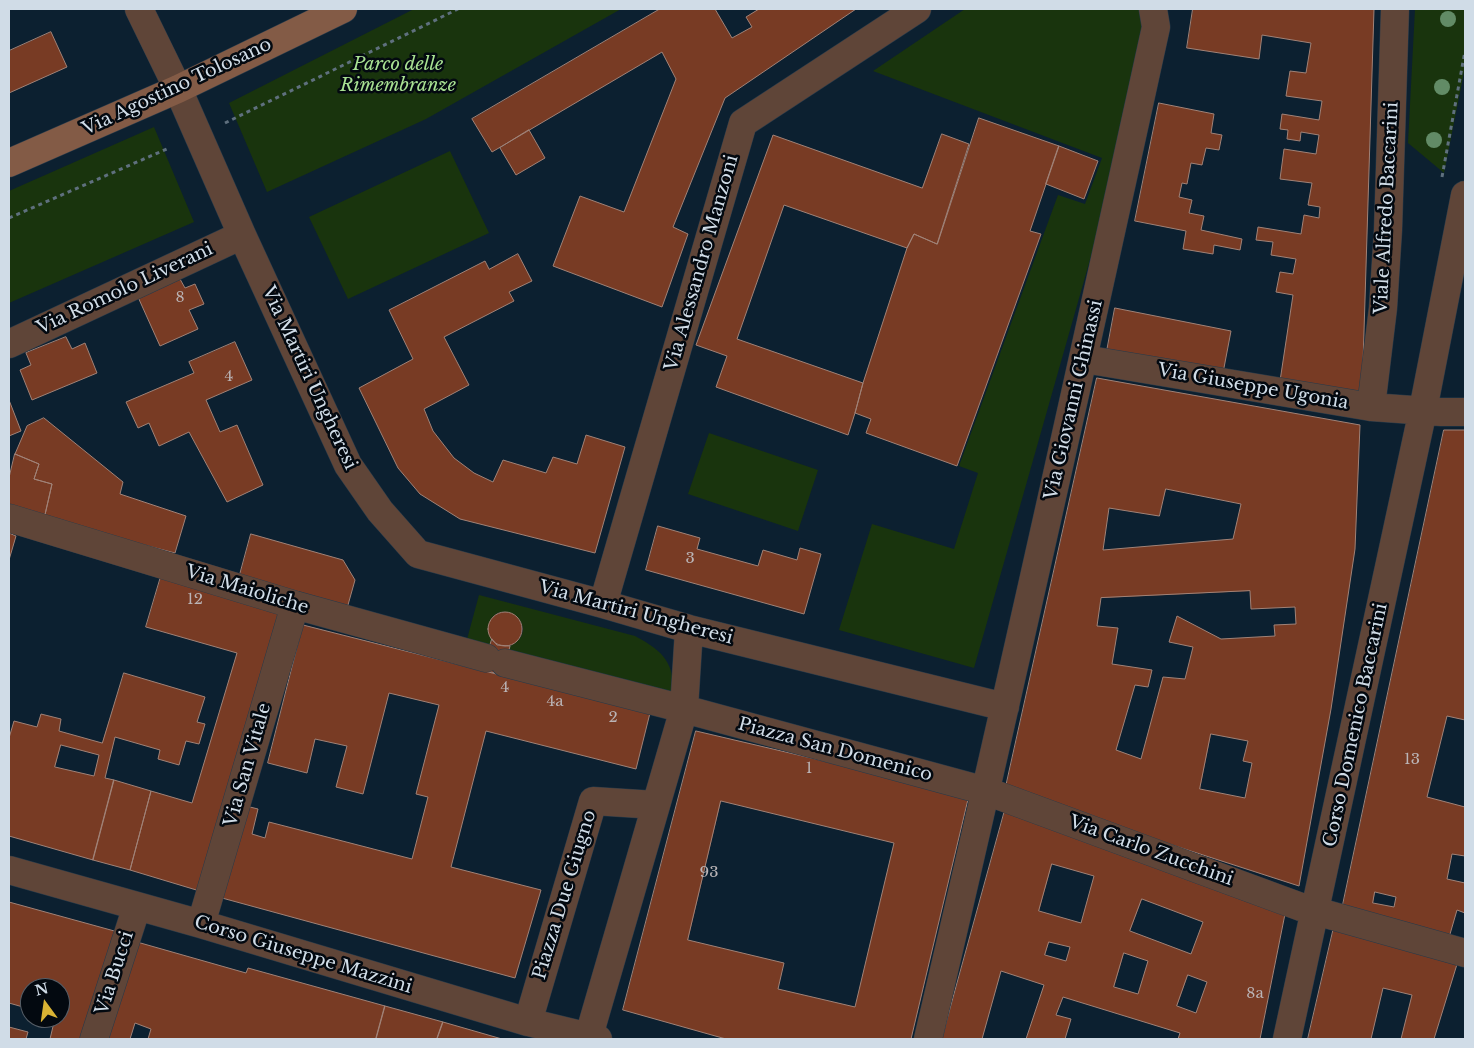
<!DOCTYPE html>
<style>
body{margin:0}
#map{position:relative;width:1474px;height:1048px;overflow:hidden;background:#0c2030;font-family:"Libre Baskerville",serif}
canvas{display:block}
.frame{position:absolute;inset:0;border:10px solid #d0dce7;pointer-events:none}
.north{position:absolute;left:20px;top:978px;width:50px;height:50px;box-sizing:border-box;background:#030910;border:1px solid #555d66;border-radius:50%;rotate:346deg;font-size:14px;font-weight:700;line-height:20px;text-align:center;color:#d0dce7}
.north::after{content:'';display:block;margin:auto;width:18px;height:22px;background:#d9b334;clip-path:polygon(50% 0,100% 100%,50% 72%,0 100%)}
</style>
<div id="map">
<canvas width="1474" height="1048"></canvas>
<div class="frame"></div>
<div class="north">N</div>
</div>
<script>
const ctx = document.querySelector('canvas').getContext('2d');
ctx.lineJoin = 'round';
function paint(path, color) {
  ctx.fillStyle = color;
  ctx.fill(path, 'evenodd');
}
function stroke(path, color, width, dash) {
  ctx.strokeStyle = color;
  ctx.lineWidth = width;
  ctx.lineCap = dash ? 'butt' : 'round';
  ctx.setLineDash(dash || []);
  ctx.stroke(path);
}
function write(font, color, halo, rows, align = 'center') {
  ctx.font = font + ' "Libre Baskerville",serif';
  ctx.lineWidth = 5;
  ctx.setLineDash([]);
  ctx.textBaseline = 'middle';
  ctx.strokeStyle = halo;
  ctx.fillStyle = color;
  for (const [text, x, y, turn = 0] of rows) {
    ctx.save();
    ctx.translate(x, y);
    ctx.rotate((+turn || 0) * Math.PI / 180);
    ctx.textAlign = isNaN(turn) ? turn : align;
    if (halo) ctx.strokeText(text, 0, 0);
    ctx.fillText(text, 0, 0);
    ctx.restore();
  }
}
paint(new Path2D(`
 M 414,9 L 621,9 L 426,119 L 267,192 L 229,103 Z
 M 965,9 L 1140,9 L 1143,26 L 1120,154 L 974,668 L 839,630 L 872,524 L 954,549 L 978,473 L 959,466 L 1058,195 L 1085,204 L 1102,158 L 873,71 Z
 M 1415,9 L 1465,9 L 1465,67 L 1444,173 L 1408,143 Z
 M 154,127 L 194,222 L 9,303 L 9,191 Z
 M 450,151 L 489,233 L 348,299 L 309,217 Z
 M 709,433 L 818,470 L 798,531 L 688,494 Z
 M 479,595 L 635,636 C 665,652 674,663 674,697 L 507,655 L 510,646 C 545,628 499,594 490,623 C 488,630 490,632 491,638 C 492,642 490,646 489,650 L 466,643 Z`), '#19340d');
const building = new Path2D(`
 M 660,9 L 715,9 L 732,38 L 752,27 L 746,17 L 759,9 L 856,9 L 725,98 L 673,227 L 688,234 L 662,307 L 553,266 L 580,196 L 624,212 L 676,79 L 662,52 L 492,152 L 472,119 Z
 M 1193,9 L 1374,9 L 1362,396 L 1280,381 L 1293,295 L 1276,292 L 1280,272 L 1293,274 L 1296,259 L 1271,255 L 1273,242 L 1256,240 L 1258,227 L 1301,234 L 1304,215 L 1319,218 L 1320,207 L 1308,205 L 1312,183 L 1280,179 L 1284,149 L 1316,154 L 1319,135 L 1301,132 L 1300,141 L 1287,139 L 1288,130 L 1280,129 L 1282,114 L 1319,120 L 1322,101 L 1286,96 L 1290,71 L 1306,73 L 1311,43 L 1262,35 L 1259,59 L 1187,48 Z
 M 51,32 L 67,67 L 9,93 L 9,51 Z
 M 1159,103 L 1214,114 L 1211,133 L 1222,135 L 1219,150 L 1206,148 L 1202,165 L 1191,163 L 1187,184 L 1182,183 L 1179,197 L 1192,200 L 1189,213 L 1204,216 L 1201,230 L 1242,239 L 1240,250 L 1214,245 L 1213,254 L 1183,249 L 1186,231 L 1135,221 Z
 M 979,118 L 1059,146 L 1030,231 L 1041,234 L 957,466 L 866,433 L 871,419 L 855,413 L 863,383 L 907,248 L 914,234 L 937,244 Z
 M 529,130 L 545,158 L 516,175 L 500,148 Z
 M 942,134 L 969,144 L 937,244 L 914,234 L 907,248 L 784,205 L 737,339 L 863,383 L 855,413 L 848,435 L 716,387 L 727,356 L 696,345 L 773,135 L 922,188 Z
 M 1059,146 L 1098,161 L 1084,199 L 1046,184 Z
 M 518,254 L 532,281 L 509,292 L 514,301 L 444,337 L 469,385 L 424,409 L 433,431 L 454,458 L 474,473 L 493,482 L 503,460 L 546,473 L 553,457 L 577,464 L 586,435 L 625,447 L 595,553 L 460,519 L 420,494 L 398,468 L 359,388 L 413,359 L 389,310 L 485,261 L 489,269 Z
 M 180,279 L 185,288 L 195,284 L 204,304 L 189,310 L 198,329 L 160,346 L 138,297 Z
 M 1115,308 L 1231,331 L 1223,373 L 1107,351 Z
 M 66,337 L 72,349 L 85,343 L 97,373 L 32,400 L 20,370 L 31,365 L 26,353 Z
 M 235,342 L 252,380 L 206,400 L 220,432 L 237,425 L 263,485 L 227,502 L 189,432 L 159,446 L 149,423 L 138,428 L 126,402 L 194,373 L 189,362 Z
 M 1097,378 L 1360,425 L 1355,549 L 1331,709 L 1299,886 L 1005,791 ZM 1166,489 L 1241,504 L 1233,539 L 1103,550 L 1109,508 L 1159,516 ZM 1250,591 L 1251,609 L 1295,607 L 1296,624 L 1274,625 L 1275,636 L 1221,639 L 1177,616 L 1169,642 L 1193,647 L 1185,679 L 1163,677 L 1141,759 L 1116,750 L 1135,685 L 1148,687 L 1152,670 L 1112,664 L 1118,628 L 1097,626 L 1101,598 ZM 1211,734 L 1248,741 L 1243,761 L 1252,763 L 1245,798 L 1200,789 Z
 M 9,400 L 21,431 L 9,436 Z
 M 44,418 L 123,482 L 120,494 L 186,516 L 175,553 L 44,519 L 52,484 L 34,479 L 39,464 L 15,454 L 27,426 Z
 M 1444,430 L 1465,430 L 1465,720 L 1447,716 L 1427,797 L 1465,807 L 1465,856 L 1452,854 L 1447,879 L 1465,883 L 1465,913 L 1457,910 L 1448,941 L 1341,914 ZM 1375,892 L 1396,897 L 1394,907 L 1373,903 Z
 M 15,454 L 39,464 L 34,479 L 52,484 L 44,519 L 9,504 L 9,478 Z
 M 658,526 L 700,538 L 697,549 L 758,566 L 763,550 L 797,560 L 800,548 L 821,554 L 804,614 L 646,570 Z
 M 9,533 L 16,536 L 9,560 Z
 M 251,534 L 343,560 L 355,580 L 346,612 L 238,582 Z
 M 162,573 L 280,608 L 203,892 L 130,870 L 151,791 L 192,803 L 237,653 L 146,627 Z
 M488 629a17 17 0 1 1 34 0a17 17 0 1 1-34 0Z
 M 303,625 L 650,713 L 636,769 L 486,731 L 451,867 L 541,890 L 515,978 L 222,898 L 246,806 L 258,809 L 252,834 L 265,838 L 269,822 L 412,859 L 428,797 L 416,794 L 439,705 L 389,693 L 363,794 L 336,787 L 347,746 L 315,739 L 307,773 L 268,763 Z
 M 492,639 L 497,645 L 510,646 L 503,675 L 483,670 Z
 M 124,673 L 205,697 L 197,722 L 205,724 L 199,744 L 186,741 L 179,765 L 158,759 L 160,750 L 115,737 L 105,778 L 114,780 L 93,860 L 9,836 L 9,738 L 14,721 L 37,727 L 41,714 L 61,719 L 59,731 L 102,743 ZM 61,745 L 99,755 L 94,776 L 55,767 Z
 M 696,731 L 969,795 L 911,1039 L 726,1039 L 623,1010 ZM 721,801 L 894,843 L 855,1007 L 778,989 L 784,963 L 688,940 Z
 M 114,780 L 151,791 L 130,870 L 93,860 Z
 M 1005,810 L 1285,914 L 1260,1039 L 1178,1039 L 1180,1033 L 1063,997 L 1056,1015 L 1071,1019 L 1065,1039 L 1026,1039 L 1044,985 L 1001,971 L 982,1039 L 942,1039 ZM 1052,864 L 1094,876 L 1081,923 L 1039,911 ZM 1142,899 L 1203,922 L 1191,954 L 1130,931 ZM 1049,942 L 1070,947 L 1066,961 L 1045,955 ZM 1124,953 L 1148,961 L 1138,994 L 1114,987 ZM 1188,975 L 1207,982 L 1196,1013 L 1177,1006 Z
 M 9,902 L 118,932 L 82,1039 L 50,1039 L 55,1018 L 60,1018 L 60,988 L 30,988 L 30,1009 L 9,1003 Z
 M 1334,927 L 1458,961 L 1434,1039 L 1401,1039 L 1412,995 L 1383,988 L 1371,1039 L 1308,1039 Z
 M 137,942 L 246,973 L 248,968 L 385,1006 L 376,1039 L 148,1039 L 151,1029 L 135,1023 L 130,1039 L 101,1039 Z
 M 385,1006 L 443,1022 L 437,1039 L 376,1039 Z
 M 443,1022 L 502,1039 L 437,1039 Z
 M 9,1027 L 28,1032 L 26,1039 L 9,1039 Z`);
paint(building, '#783b24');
stroke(building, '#a08277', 1);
const minor = new Path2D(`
 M 139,9 L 178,89 L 242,235 L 348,465 L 380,511 L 418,554 L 603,604 L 689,629 L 1005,707
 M 9,344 L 242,235
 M 1084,359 L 1371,407 L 1441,412 L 1465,412
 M 1371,407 L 1383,308 L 1388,230 L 1395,9
 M 9,518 L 295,605 L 486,658
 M 603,604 L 743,123 L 917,9
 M 505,663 L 684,709 L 986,791 L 1301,907 L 1465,953
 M 9,870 L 201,924 L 528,1022 L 598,1039
 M 201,924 L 295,605
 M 528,1022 L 593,801 L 656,805
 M 94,1039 L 137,906
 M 588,1039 L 684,709 L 689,629
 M 928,1039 C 1007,703 1082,365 1156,27 L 1153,9
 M 1287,1039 L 1423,410 L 1465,195`);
const secondary = new Path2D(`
 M 9,163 L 178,89 L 343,9`);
stroke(minor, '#273a4a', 29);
stroke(secondary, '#273a4a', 29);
stroke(new Path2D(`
 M 225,123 L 458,9
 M 1442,177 L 1465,51
 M 9,218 L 169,148`), '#5f707e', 3, [4, 4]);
stroke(minor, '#5f4538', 28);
stroke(secondary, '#835b46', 28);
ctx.fillStyle = '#628b66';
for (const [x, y] of [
 [1448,19],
 [1442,87],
 [1434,140]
]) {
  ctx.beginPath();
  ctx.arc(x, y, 8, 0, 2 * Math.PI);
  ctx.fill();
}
write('15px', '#bab4b6', null, [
 ["8",180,298],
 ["4",229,377],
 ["3",690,559],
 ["12",195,600],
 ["4",505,688],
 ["4a",555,702],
 ["2",613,718],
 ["13",1412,760],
 ["1",809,769],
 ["93",709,873],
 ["8a",1255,994]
]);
write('italic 18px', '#a9e293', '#030910', [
 ["Parco delle",398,65],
 ["Rimembranze",398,86]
]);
write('18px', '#d0dce7', '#030910', [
 ["Via Agostino Tolosano",177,87,-25],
 ["Viale Alfredo Baccarini",1387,208,-87],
 ["Via Alessandro Manzoni",702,263,-74],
 ["Via Romolo Liverani",125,289,-25],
 ["Via Martiri Ungheresi",309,378,65],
 ["Via Giuseppe Ugonia",1253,387,10],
 ["Via Giovanni Ghinassi",1074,400,-77],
 ["Via Maioliche",247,590,17],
 ["Via Martiri Ungheresi",636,613,15],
 ["Corso Domenico Baccarini",1356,725,-78],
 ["Piazza San Domenico",835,750,15],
 ["Via San Vitale",248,765,-74],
 ["Via Carlo Zucchini",1151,851,20],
 ["Piazza Due Giugno",565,895,-73],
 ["Corso Giuseppe Mazzini",303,955,17],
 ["Via Bucci",115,973,-72]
]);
</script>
